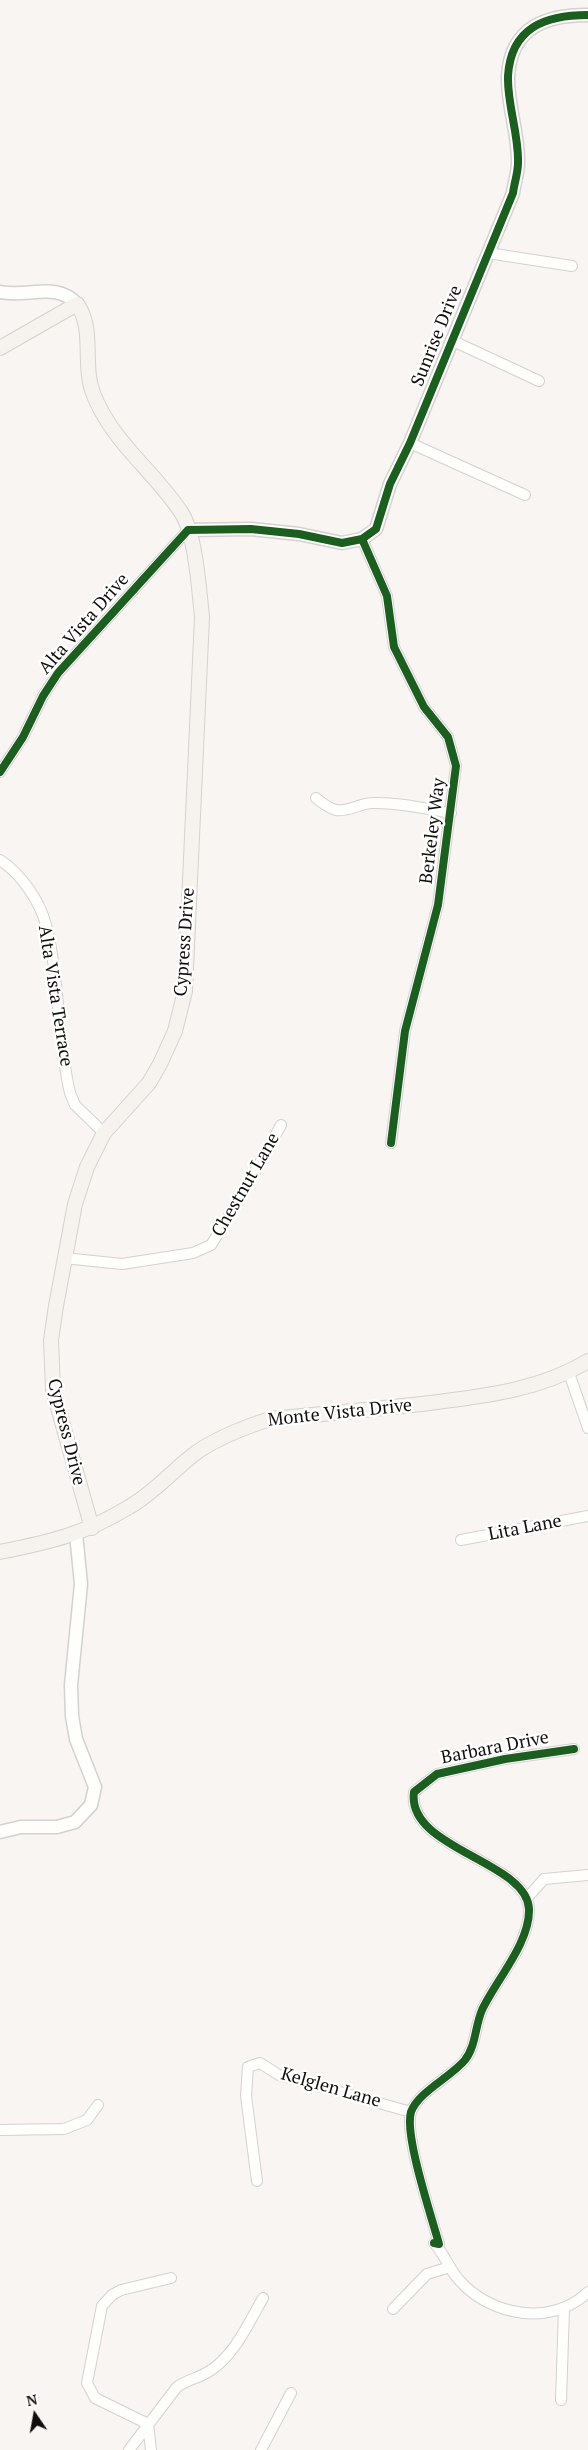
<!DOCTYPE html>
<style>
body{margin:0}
#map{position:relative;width:588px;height:2450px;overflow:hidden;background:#f8f5f2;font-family:"PT Serif",serif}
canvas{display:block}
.north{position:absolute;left:10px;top:2390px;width:50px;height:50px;-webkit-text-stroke:4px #fff;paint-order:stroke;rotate:348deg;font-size:14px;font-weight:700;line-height:20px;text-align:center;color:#100e0c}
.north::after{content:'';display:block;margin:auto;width:18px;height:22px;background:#100e0c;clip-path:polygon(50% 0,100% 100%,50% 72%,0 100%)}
</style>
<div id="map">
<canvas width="588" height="2450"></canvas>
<div class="north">N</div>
</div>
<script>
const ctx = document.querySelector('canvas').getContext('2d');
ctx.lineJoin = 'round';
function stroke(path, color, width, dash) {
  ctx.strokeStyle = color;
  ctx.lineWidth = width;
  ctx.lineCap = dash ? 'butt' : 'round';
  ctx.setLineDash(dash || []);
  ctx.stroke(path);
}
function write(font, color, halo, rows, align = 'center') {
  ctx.font = font + ' "PT Serif",serif';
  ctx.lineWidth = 5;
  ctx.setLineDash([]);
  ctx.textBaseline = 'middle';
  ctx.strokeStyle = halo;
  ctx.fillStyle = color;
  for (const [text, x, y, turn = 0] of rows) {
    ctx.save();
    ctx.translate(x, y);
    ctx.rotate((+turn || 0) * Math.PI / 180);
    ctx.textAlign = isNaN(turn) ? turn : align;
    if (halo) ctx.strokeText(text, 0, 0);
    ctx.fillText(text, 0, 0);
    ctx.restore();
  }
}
const minor = new Path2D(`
 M 488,253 L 572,266
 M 451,340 L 539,381
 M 410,443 L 525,495
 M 362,539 L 387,596 L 394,647 L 424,707 L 448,737 L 456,766 L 438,905 L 405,1031 L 391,1143
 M 0,772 L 23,737 L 43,696 L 58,673 L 188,530
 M 316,798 C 322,803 328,808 336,810 C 349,812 360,803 373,803 C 399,802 426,809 451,813
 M 0,860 C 21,874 40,901 46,925 C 60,980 57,1038 70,1093 L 75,1105 L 104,1133
 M 64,1258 L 122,1264 L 193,1253 L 211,1245 L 246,1188 L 281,1125
 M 569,1373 L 588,1428
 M 461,1540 L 588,1516
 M 527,1898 L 544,1879 L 588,1875
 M 0,2130 L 64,2129 L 87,2120 L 98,2105
 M 257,2181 L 246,2096 L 248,2067 L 260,2063 L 279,2075 L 411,2112
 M 434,2243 L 439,2244 C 432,2218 404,2135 411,2112 C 418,2092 451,2077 465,2060 C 476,2046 475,2026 482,2010 C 496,1980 530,1943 529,1909 C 527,1861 406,1849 414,1792 L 437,1774 L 505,1759 L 574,1749
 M 434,2243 C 445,2254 449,2270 460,2281 C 491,2316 552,2327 588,2292
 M 393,2309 L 427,2274 L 450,2267
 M 561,2400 L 564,2309
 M 129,2450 L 177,2387 C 187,2380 198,2378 208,2372 C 234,2357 249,2322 263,2298
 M 151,2450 L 148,2424 L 95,2398 L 87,2383 L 102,2306 L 112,2295 L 121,2290 L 171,2278
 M 261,2450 L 291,2393`);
const tertiary = new Path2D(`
 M 0,292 C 27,298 56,281 77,304
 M 188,530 L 251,529 L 299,534 L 342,543 L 362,539 L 376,529 L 390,484 L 410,443 L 513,193 C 514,184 518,173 518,163 C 519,134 507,105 508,76 C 511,27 546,15 588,15
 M 0,1832 L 21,1827 L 57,1827 L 75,1822 L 91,1805 L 95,1787 L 76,1739 L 72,1716 L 71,1685 L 81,1584 L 76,1534`);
const secondary = new Path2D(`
 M 0,348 L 77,304 C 95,329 82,364 93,393 C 111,441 154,471 181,512 C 196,535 199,590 202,617 L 185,991 L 175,1031 L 160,1064 L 149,1083 L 104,1133 L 87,1167 L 75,1204 L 56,1306 L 51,1340 L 53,1390 L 92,1528
 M 0,1552 C 50,1542 85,1534 129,1507 C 154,1493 174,1469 197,1452 C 219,1437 245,1427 270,1419 C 323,1414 377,1409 430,1403 C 485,1396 540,1390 588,1361`);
stroke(minor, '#d4d2d0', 12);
stroke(tertiary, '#d4d2d0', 15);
stroke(secondary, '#d4d2d0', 16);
stroke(minor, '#fefefd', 10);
stroke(tertiary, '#fefefd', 12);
stroke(secondary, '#f6f3ee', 14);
stroke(new Path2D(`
 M 362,539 L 387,596 L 394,647 L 424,707 L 448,737 L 456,766 L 438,905 L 405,1031 L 391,1143
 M 0,772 L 23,737 L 43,696 L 58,673 L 188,530 L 251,529 L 299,534 L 342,543 L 362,539 L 376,529 L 390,484 L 410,443 L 513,193 C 514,184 518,173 518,163 C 519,134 507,105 508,76 C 511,27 546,15 588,15
 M 434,2243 L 439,2244 C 432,2218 404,2135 411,2112 C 418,2092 451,2077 465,2060 C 476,2046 475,2026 482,2010 C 496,1980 530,1943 529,1909 C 527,1861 406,1849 414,1792 L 437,1774 L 505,1759 L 574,1749`), '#1b5e20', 8);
write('18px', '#100e0c', '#fff', [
 ["Sunrise Drive",437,336,-68],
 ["Alta Vista Drive",84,624,-49],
 ["Berkeley Way",433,831,-83],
 ["Cypress Drive",185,942,-86],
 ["Alta Vista Terrace",55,996,81],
 ["Chestnut Lane",246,1185,-60],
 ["Monte Vista Drive",340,1413,-6],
 ["Cypress Drive",66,1432,76],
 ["Lita Lane",525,1528,-11],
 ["Barbara Drive",495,1748,-11],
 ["Kelglen Lane",331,2088,16]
]);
</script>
